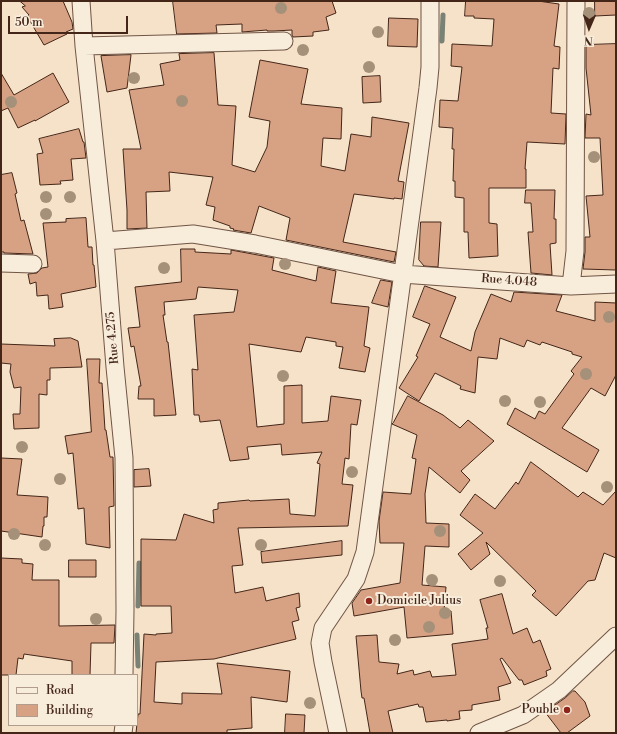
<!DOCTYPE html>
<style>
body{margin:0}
#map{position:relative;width:617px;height:734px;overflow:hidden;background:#f5e2c8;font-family:"Libre Bodoni",serif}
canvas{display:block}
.frame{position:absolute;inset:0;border:2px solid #442619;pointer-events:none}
.legend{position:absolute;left:8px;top:674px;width:130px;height:52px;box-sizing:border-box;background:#f8ecdb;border:1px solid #b09d8d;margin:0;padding:5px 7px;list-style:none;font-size:12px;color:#442619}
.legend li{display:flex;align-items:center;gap:8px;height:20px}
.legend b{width:20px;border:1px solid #b09d8d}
.north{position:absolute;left:569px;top:8px;width:40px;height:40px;-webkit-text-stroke:3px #f8ecdb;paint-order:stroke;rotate:182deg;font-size:11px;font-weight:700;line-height:16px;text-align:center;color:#442619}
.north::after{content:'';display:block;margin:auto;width:14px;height:18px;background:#442619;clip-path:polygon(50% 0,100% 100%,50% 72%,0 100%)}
.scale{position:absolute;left:8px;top:16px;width:120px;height:18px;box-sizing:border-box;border:2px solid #442619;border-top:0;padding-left:5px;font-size:12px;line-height:14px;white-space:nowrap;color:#442619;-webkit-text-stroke:3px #f8ecdb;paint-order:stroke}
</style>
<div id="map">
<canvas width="617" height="734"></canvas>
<div class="frame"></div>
<ul class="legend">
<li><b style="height:5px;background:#f8ecdb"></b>Road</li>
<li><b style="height:11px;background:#d7a183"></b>Building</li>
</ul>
<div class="north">N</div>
<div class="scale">50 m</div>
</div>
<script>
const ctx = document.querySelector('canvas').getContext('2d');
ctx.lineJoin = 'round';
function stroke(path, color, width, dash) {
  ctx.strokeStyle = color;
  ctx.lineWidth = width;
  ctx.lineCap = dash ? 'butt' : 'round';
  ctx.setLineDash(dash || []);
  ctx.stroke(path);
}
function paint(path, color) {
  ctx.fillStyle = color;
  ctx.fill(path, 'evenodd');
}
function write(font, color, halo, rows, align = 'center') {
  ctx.font = font + ' "Libre Bodoni",serif';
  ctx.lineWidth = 4;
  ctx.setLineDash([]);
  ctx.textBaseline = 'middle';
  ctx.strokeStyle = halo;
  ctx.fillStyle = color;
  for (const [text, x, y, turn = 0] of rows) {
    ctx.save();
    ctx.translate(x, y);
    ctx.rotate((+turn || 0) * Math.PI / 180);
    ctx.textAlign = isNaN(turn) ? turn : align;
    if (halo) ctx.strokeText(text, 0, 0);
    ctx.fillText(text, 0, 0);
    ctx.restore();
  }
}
stroke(new Path2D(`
 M 442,41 L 443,15
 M 138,606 L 139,563
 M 137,635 L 138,666`), '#798274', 5);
const building = new Path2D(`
 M 20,1 L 63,1 L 72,22 L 73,29 L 66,32 L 67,34 L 44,45 L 27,16 L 29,15 L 22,7 L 25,6 Z
 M 173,1 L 332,1 L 336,13 L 326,17 L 329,30 L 313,32 L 313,36 L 293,37 L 292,35 L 292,30 L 274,31 L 267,31 L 267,30 L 242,32 L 242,24 L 216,25 L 217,33 L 177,34 Z
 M 466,1 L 538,1 L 559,4 L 554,46 L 560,47 L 559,69 L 553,68 L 551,113 L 566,114 L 565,144 L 527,142 L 525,169 L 526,169 L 526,188 L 489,188 L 489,223 L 497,224 L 498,256 L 469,258 L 468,232 L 464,232 L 464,198 L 455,197 L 455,181 L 453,181 L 454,149 L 452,149 L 453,128 L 439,127 L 440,100 L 458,101 L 462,67 L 451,66 L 452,44 L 492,46 L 494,19 L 474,18 L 474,16 L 465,16 Z
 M 595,1 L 616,1 L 616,15 L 595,16 Z
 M 389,18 L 418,19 L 417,47 L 388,46 Z
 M 616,44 L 616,270 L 583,269 L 585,252 L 585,237 L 590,237 L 586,196 L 603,195 L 600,138 L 585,138 L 586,114 L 591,115 L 586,68 L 586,45 Z
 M 214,53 L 218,105 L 236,106 L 232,165 L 255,172 L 267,147 L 270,121 L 249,117 L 260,60 L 308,69 L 301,104 L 342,108 L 341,139 L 323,138 L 321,166 L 345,171 L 351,134 L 371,137 L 372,117 L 409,123 L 398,181 L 404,182 L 402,199 L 394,198 L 394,199 L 354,194 L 343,242 L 396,252 L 394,262 L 286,240 L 290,218 L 259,206 L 251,233 L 233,230 L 234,229 L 230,228 L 230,226 L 213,220 L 215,207 L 206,205 L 213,177 L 169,172 L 170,191 L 146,192 L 147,228 L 127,229 L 127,210 L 123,149 L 141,149 L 129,90 L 164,85 L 160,64 L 180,60 L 179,54 Z
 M 131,55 L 127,88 L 107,92 L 101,56 Z
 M 1,73 L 14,95 L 53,73 L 69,102 L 35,121 L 35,120 L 18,128 L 8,108 L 1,111 Z
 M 380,76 L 381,102 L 363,103 L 362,77 Z
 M 79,129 L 83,142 L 84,142 L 86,158 L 71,159 L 73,180 L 60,181 L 61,184 L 40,185 L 37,154 L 43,153 L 39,139 Z
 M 12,173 L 17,193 L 15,194 L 21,221 L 24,220 L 33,254 L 4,253 L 4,252 L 1,252 L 1,175 Z
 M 526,190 L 555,190 L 554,219 L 556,219 L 556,243 L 550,244 L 552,275 L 531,273 L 528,232 L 533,232 L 531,203 L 525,203 Z
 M 86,218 L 88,247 L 92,247 L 93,265 L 94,265 L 96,287 L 61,294 L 63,307 L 49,309 L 48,295 L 37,296 L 36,282 L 30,284 L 28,274 L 37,273 L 42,268 L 48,267 L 43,223 L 66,222 L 66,219 Z
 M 421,222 L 441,222 L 438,267 L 424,266 L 419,260 Z
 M 181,249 L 195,249 L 195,252 L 231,254 L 231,250 L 274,258 L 272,270 L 316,281 L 318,267 L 336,271 L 331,303 L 369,307 L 364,346 L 370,348 L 365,372 L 339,368 L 343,347 L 336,346 L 336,342 L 306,337 L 301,352 L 249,344 L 257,427 L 284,424 L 284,386 L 302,385 L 302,423 L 328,421 L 331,396 L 361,400 L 357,425 L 351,424 L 349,459 L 345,458 L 342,484 L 353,485 L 348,526 L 238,528 L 243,565 L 232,566 L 235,593 L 263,587 L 266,601 L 299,593 L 300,607 L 296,608 L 299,620 L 292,622 L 296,639 L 214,659 L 156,662 L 154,702 L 182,704 L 182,693 L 222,694 L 217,663 L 290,671 L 287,702 L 251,697 L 252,728 L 227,730 L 227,733 L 136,733 L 138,714 L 140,714 L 144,634 L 156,635 L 156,634 L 172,633 L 171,606 L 141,606 L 141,539 L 176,540 L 184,514 L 214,523 L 213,510 L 218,509 L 218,503 L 249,500 L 250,501 L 289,499 L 290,514 L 315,516 L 320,464 L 317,463 L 322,452 L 282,455 L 281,444 L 247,447 L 249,459 L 230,461 L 220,420 L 200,422 L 199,415 L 194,415 L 192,369 L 198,370 L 194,315 L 234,312 L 238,290 L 198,287 L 196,299 L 164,302 L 165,315 L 163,315 L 167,342 L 168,342 L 176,415 L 154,416 L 154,399 L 138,399 L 139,386 L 141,386 L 134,346 L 131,347 L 128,328 L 140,327 L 135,287 L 181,282 Z
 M 381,280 L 392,282 L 388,307 L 372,303 Z
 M 425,286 L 456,297 L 440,337 L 471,351 L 475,332 L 491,294 L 511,302 L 514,292 L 562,295 L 556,311 L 595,321 L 595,302 L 616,303 L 616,375 L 605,396 L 591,388 L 562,428 L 599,450 L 587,472 L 507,424 L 515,408 L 535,419 L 539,411 L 545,414 L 574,374 L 571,371 L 582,357 L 572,354 L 572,352 L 542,342 L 540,345 L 527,340 L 524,347 L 500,338 L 497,359 L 478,357 L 475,393 L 460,389 L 461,386 L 435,373 L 419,401 L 399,388 L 418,357 L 416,356 L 430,324 L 413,317 Z
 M 71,338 L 78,341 L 82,367 L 50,368 L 50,380 L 47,380 L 47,395 L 39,394 L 39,428 L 14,429 L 13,414 L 20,414 L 21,387 L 14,388 L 10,372 L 11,364 L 1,363 L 1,344 L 55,346 L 54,339 Z
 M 87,359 L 100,359 L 99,383 L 102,383 L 105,430 L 106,430 L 110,457 L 113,457 L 114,506 L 109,507 L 110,548 L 86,544 L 84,508 L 78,509 L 73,453 L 68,454 L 65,436 L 91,432 Z
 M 408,396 L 443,415 L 460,428 L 468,420 L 494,441 L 461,471 L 470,480 L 460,493 L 429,467 L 425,494 L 426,523 L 449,524 L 449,547 L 425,546 L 422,585 L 446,587 L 444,611 L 451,611 L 453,634 L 407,638 L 404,607 L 354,616 L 352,603 L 361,590 L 400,583 L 404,543 L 380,543 L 379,521 L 383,492 L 411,494 L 416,459 L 412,458 L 417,435 L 392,424 L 393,423 Z
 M 1,458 L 22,459 L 17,495 L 48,497 L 47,517 L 44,517 L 44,526 L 43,526 L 42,537 L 1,531 Z
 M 531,462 L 578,497 L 583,492 L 603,505 L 616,491 L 616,558 L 604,553 L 595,580 L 588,581 L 556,616 L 532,595 L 536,591 L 486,542 L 490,554 L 471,570 L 458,554 L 483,533 L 460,515 L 475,494 L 495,509 L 516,482 L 518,484 Z
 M 149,469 L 151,486 L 134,487 L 134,470 Z
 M 342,541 L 342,555 L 262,563 L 261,552 Z
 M 1,558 L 22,559 L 22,563 L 33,564 L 32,580 L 59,580 L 59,626 L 115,625 L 114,643 L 91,643 L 90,675 L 72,675 L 72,661 L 24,654 L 23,659 L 18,658 L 16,675 L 1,675 Z
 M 69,560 L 96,560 L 96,577 L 69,577 Z
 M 502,594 L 513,634 L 527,628 L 533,643 L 540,640 L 551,669 L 546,671 L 547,676 L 524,685 L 522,680 L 519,680 L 502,658 L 500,659 L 511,683 L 498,687 L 500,700 L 472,705 L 472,710 L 459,711 L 460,719 L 447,721 L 447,720 L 426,722 L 423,707 L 419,707 L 418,704 L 388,711 L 393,733 L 370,733 L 364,698 L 362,698 L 361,691 L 356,636 L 377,635 L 379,662 L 399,664 L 397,674 L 413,670 L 414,675 L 430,671 L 432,677 L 456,675 L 452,644 L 488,639 L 486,628 L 488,628 L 480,600 Z
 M 573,691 L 575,691 L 585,702 L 590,716 L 567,733 L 561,733 L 545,712 L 565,698 Z
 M 286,714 L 305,715 L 304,733 L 285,733 Z`);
paint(building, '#d7a183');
stroke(building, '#442619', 1);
const minor = new Path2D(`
 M 81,1 L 84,46 L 105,241 L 115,367 L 124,458 L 125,610 L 124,675
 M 84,46 L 284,41
 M 105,241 L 193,234 L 255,244 L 402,274 L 571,286 L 616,284
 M 1,263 L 33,264
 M 571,286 L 575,251 L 576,1
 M 123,733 L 124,725
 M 338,733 L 323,662 L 320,643 L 323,628 L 356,579 L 365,552 L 428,88 L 430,67 L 430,1
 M 479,733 L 523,715 L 559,690 L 616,636`);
stroke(minor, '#705545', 19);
stroke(minor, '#f8ecdb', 17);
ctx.fillStyle = '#a59079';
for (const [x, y] of [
 [281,8],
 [589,13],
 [378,32],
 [303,50],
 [369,67],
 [134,78],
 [182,101],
 [11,102],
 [594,157],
 [46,197],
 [70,197],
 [46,214],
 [285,264],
 [164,268],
 [609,317],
 [586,374],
 [283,376],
 [505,401],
 [540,402],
 [22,447],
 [352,472],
 [60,479],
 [607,487],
 [440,531],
 [14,534],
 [45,545],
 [261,545],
 [432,580],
 [500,581],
 [445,613],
 [96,619],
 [429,627],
 [395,640],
 [310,703]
]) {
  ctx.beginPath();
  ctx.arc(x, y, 6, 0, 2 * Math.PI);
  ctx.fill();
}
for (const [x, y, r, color] of [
 [369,601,4,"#8f2418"],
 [567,710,4,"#8f2418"]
]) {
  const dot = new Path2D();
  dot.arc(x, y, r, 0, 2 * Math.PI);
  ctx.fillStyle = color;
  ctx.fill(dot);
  stroke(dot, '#f8ecdb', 1.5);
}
write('12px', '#442619', '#f8ecdb', [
 ["Rue 4.048",509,281,4],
 ["Rue 4.275",113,338,-95]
]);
write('12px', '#442619', '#f8ecdb', [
 ["Domicile Julius",377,601],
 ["Pouble",559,710,"right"]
], 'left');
</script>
